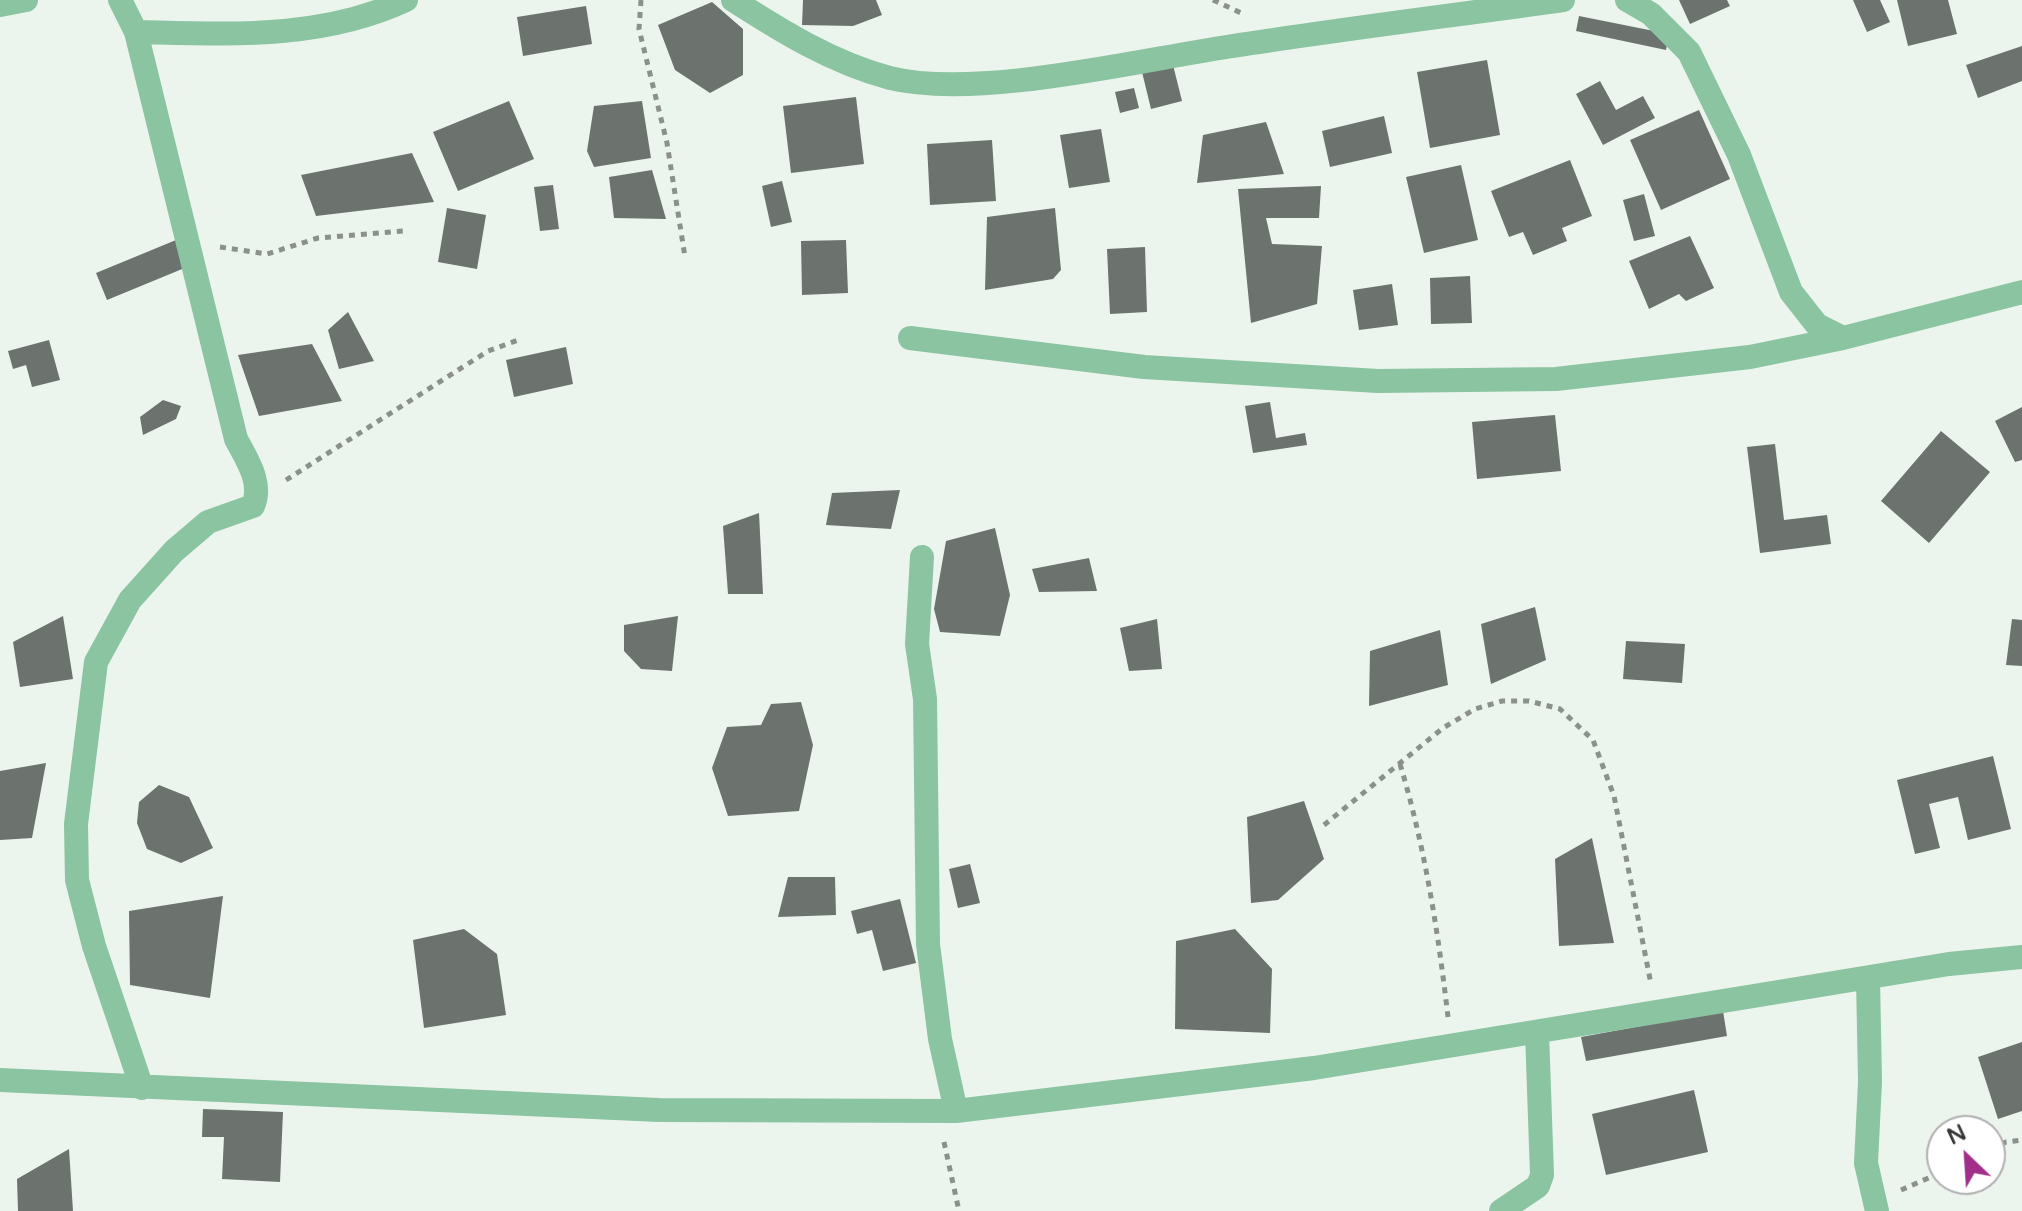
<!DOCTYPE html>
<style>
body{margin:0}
#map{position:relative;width:2022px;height:1211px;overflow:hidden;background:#ecf4ee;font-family:"Varela Round",sans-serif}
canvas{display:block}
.north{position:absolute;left:1926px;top:1115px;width:80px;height:80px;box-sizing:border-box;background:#fff;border:2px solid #afb0af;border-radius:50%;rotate:335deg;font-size:22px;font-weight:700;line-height:32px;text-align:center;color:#363937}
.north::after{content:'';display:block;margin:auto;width:28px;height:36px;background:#a12f8a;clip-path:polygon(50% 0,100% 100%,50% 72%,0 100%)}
</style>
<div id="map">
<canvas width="2022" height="1211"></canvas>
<div class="north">N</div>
</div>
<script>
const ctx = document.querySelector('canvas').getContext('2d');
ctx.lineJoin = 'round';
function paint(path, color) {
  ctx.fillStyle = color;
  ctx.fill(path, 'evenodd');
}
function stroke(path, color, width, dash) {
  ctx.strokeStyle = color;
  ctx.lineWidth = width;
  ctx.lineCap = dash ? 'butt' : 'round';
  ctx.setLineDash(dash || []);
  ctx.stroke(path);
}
paint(new Path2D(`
 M 803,0 L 876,0 L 882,15 L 853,26 L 802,25 Z
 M 1679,0 L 1727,0 L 1730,6 L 1690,24 Z
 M 1853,0 L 1880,0 L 1890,22 L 1867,32 Z
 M 1897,0 L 1948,0 L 1957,34 L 1908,46 Z
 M 712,2 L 743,29 L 743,75 L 710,93 L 675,70 L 658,25 Z
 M 586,6 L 592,44 L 523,56 L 517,17 Z
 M 1579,16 L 1669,34 L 1666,50 L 1576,31 Z
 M 2022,46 L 2022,81 L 1978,98 L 1966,65 Z
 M 1487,60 L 1500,135 L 1430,148 L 1417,72 Z
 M 1173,65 L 1182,101 L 1151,109 L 1142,72 Z
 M 1600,81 L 1616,110 L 1643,96 L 1655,118 L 1603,145 L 1576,94 Z
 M 1134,88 L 1139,108 L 1120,113 L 1115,92 Z
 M 856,97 L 864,164 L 791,173 L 783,106 Z
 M 509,101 L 534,159 L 458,191 L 433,132 Z
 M 642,101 L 651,158 L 594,167 L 587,151 L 594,106 Z
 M 1699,110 L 1730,179 L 1661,210 L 1630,140 Z
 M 1384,116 L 1392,153 L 1330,167 L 1322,131 Z
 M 1266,122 L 1284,174 L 1197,183 L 1203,135 Z
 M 1101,129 L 1110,182 L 1069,188 L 1060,135 Z
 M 992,140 L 996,201 L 930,205 L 927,144 Z
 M 412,153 L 434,202 L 316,216 L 301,175 Z
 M 1570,160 L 1592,216 L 1562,228 L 1567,241 L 1533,255 L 1523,232 L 1509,237 L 1491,191 Z
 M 1461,165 L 1478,240 L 1424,253 L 1406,177 Z
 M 652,170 L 666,219 L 614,218 L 609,177 Z
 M 782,181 L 792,222 L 771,227 L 762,186 Z
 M 553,185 L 559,229 L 540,231 L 534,187 Z
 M 1321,186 L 1319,218 L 1266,218 L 1272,244 L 1322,246 L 1317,304 L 1251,323 L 1238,189 Z
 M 1644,194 L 1655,236 L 1634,241 L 1623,200 Z
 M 447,208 L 486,215 L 477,269 L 438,262 Z
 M 1055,208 L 1061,270 L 1053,279 L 985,290 L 987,217 Z
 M 1690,236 L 1714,288 L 1686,301 L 1679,294 L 1649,309 L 1629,261 Z
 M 176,240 L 187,267 L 107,300 L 96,273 Z
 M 846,240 L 848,293 L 802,295 L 801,241 Z
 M 1145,247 L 1147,312 L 1110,314 L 1107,249 Z
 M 1470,276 L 1472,323 L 1431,324 L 1430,278 Z
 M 1392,284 L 1398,325 L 1359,330 L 1353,290 Z
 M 348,312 L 374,361 L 339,369 L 328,330 Z
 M 49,340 L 60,380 L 32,387 L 26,365 L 13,369 L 8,351 Z
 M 312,344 L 342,401 L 259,416 L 238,355 Z
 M 566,347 L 573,384 L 514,397 L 506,360 Z
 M 163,400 L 181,406 L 176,419 L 143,435 L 140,417 Z
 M 1270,402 L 1276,438 L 1305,433 L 1307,445 L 1253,453 L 1245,406 Z
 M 2022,407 L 2022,460 L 2015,462 L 1995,421 Z
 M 1555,415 L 1561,471 L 1477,479 L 1472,422 Z
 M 1941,431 L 1990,472 L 1929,543 L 1881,501 Z
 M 1775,444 L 1784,520 L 1827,515 L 1831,544 L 1760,553 L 1747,447 Z
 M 900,490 L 891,529 L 826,525 L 832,493 Z
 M 759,513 L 763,594 L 728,594 L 723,526 Z
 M 995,528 L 1010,595 L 1000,636 L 940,632 L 934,609 L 946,541 Z
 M 1089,558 L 1097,591 L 1039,592 L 1032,569 Z
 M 1535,607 L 1546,660 L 1491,684 L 1481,624 Z
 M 63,616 L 73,679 L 20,687 L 13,642 Z
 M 678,616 L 672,671 L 641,669 L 624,651 L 624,625 Z
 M 1157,619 L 1162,669 L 1129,671 L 1120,628 Z
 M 2012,619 L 2022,620 L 2022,666 L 2006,665 Z
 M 1440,630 L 1448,685 L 1369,706 L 1370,651 Z
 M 1626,641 L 1685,644 L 1682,683 L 1623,679 Z
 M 801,702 L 813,745 L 799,811 L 728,816 L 712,768 L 727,727 L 761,725 L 771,704 Z
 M 1993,756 L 2011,829 L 1968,840 L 1958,797 L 1929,804 L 1940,848 L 1915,854 L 1897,780 Z
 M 46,763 L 32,838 L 0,840 L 0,771 Z
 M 159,785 L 189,797 L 213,848 L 181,863 L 147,849 L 137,823 L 139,802 Z
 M 1304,801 L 1324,859 L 1278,900 L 1251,903 L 1247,817 Z
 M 1592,838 L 1614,943 L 1559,946 L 1555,859 Z
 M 970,864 L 980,903 L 958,908 L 949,869 Z
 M 788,877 L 835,877 L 836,915 L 778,917 Z
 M 223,896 L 210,998 L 130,985 L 129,911 Z
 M 900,899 L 916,963 L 883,971 L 872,930 L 857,934 L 851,911 Z
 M 464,929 L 497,954 L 506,1015 L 424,1028 L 413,940 Z
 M 1235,929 L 1272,969 L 1270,1033 L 1175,1029 L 1176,941 Z
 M 1723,1011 L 1727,1036 L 1586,1061 L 1581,1037 Z
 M 2022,1042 L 2022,1111 L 1998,1119 L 1978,1057 Z
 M 1694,1090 L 1708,1152 L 1606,1175 L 1592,1114 Z
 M 203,1109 L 283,1112 L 280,1182 L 222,1179 L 224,1137 L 202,1137 Z
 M 69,1149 L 73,1211 L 18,1211 L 17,1179 Z`), '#6c736f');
stroke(new Path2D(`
 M 641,0 L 639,29 L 667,143 L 685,257
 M 1213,0 L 1241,13
 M 220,247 L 267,254 L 318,238 L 404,231
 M 286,480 L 488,351 L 521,339
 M 1400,764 C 1425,847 1438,931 1448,1017
 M 1324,825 L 1443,728 L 1475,709 L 1502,701 L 1529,701 L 1560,709 L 1593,740 L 1614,796 L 1651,984
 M 944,1142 L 959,1211
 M 1990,1149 L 2006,1142 L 2022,1140
 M 1901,1190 L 1942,1172`), '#8b908c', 5, [6, 6]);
stroke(new Path2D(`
 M 120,0 L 136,32 L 236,439 C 247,460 263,483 253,506 L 208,522 L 174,551 L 130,600 L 96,662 L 76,824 L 77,880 L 94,946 L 142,1088
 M 733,0 C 781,31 833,63 890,78 C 975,99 1131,62 1220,48 C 1334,30 1449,16 1563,0
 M 1627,0 L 1651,14 L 1689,52 L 1739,155 L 1791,292 L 1817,325 L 1843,338 L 2022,292
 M 0,5 L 26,0
 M 136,32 C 228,34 321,40 406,0
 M 910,338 L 1144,367 L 1378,381 L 1556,379 L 1750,357 L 1843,338
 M 922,557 L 917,644 L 925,699 L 928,944 L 940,1039 L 956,1111
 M 1868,978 L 1870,1082 L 1866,1163 L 1877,1211
 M 0,1080 L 659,1110 L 956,1111 L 1314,1068 L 1949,964 L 2022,957
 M 1501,1211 L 1538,1186 L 1542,1175 L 1537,1032`), '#8ac4a0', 24);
</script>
